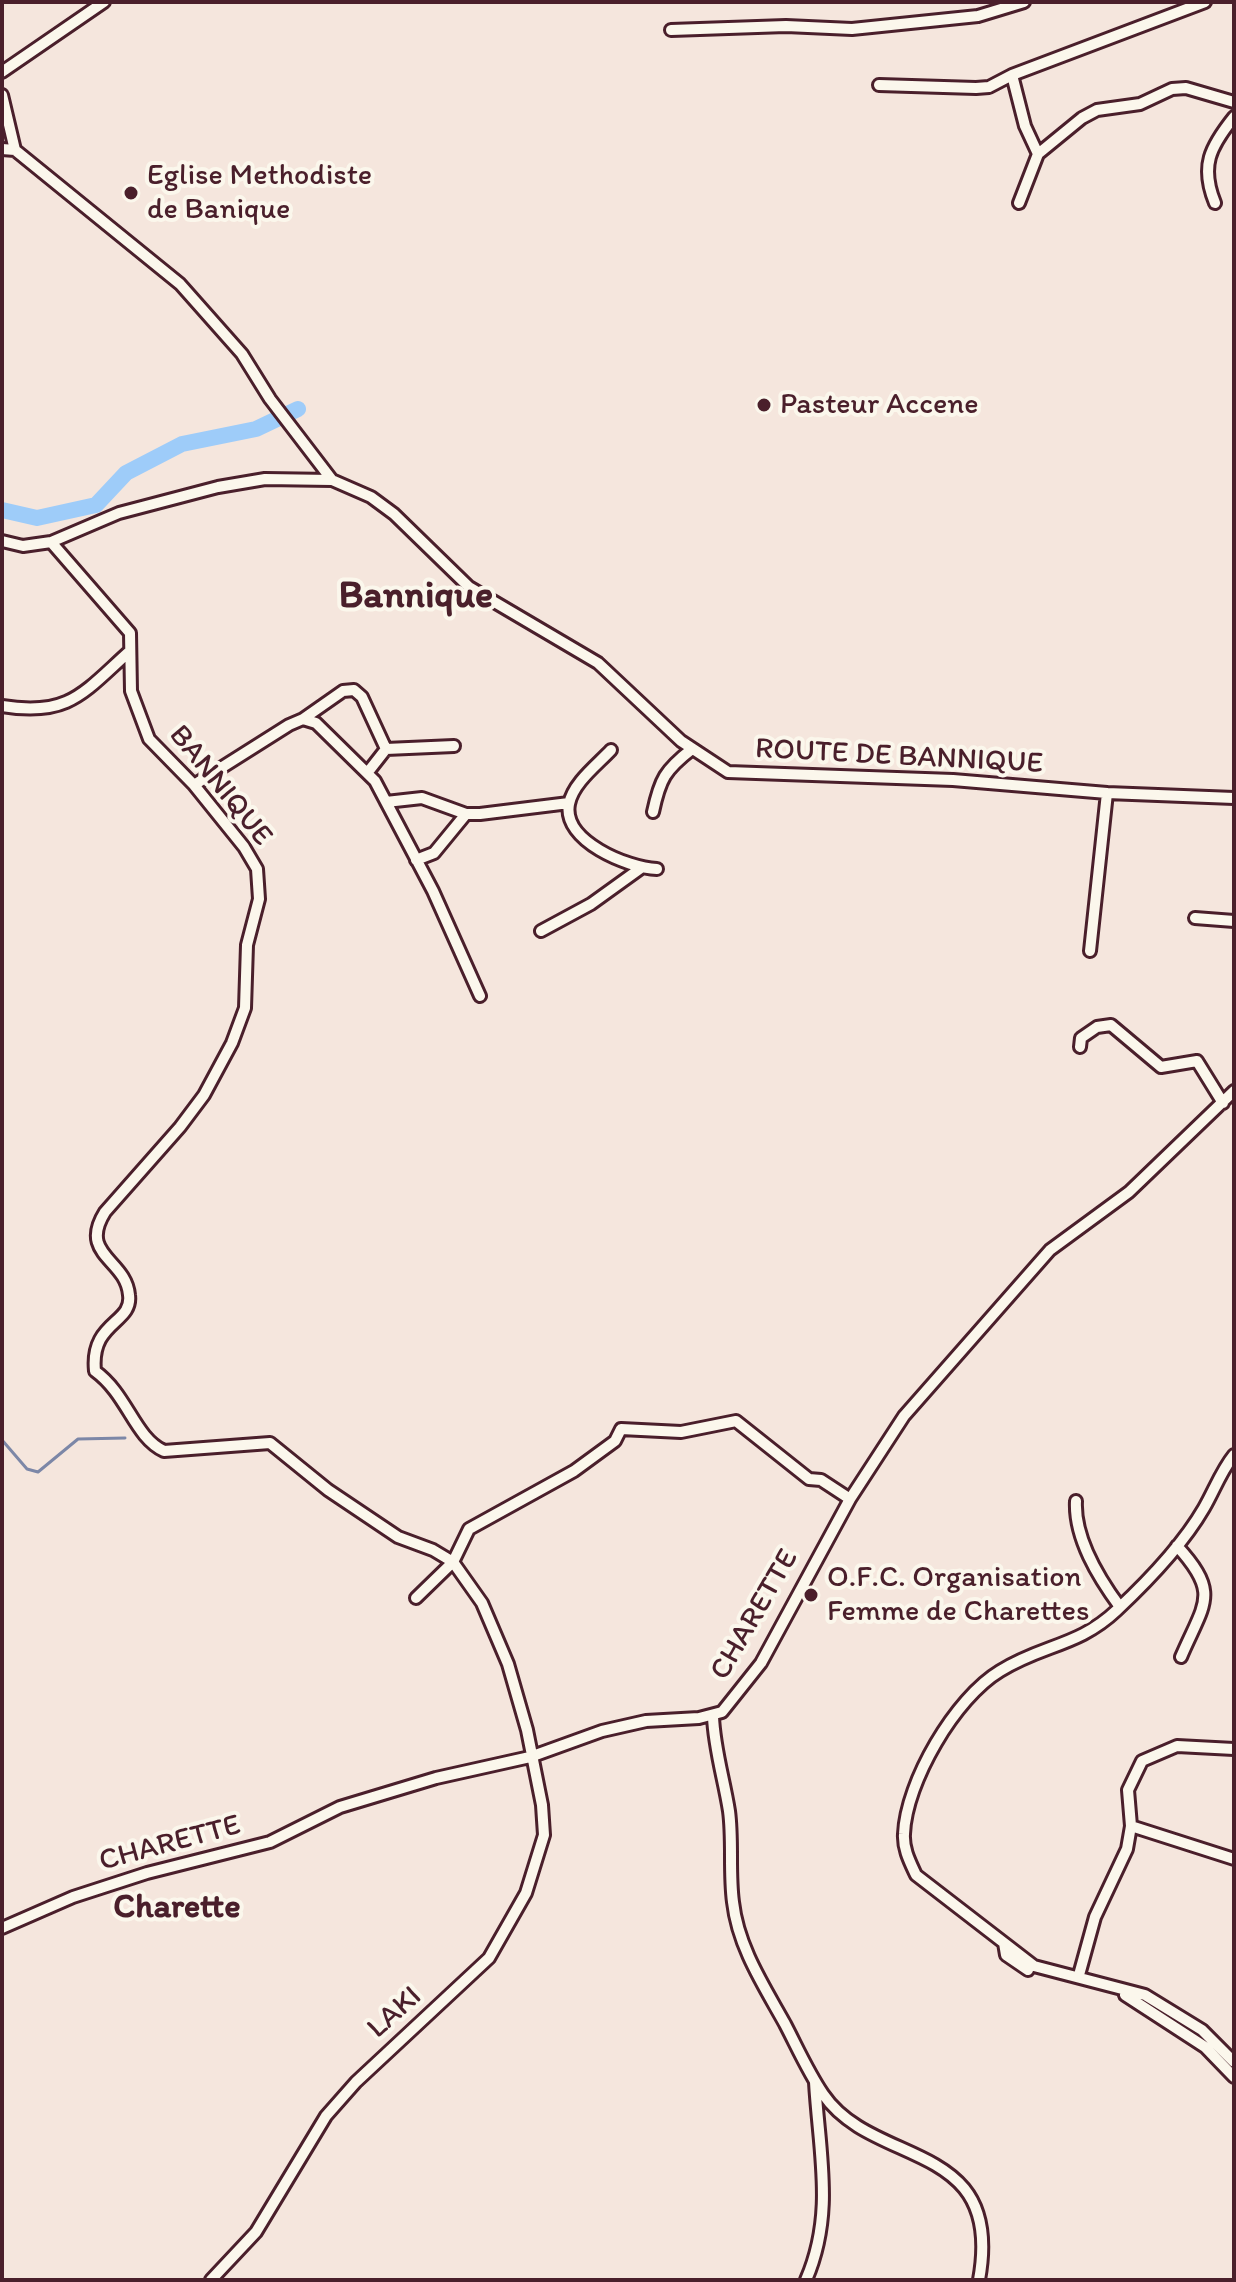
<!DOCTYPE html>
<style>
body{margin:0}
#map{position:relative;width:1236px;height:2282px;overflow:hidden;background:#f5e6dd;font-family:Itim,sans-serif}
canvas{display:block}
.frame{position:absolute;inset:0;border:4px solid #4a1f2b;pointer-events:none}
</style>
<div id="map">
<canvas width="1236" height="2282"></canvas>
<div class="frame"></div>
</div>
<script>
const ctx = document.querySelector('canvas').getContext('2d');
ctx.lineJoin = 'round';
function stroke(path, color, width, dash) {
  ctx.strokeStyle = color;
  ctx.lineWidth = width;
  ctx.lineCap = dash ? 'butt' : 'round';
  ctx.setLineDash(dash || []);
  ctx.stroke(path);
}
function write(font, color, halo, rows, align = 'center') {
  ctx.font = font + ' Itim,sans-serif';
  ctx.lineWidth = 8;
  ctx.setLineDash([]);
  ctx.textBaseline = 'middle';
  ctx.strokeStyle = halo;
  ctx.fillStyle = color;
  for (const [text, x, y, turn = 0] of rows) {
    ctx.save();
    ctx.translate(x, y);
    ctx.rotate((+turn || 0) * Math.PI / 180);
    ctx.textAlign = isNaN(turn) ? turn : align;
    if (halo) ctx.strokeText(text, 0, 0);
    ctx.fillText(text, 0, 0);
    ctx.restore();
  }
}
stroke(new Path2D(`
 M 2,1440 L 27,1469 L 38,1472 L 78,1439 L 125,1438`), '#7c87a7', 3);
stroke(new Path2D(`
 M 2,510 L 37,518 L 96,505 L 126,473 L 182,444 L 256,429 L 298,409`), '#9eccf9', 16);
const minor = new Path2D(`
 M 671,30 L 786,26 L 852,29 L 978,16 L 1024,2
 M 2,72 L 104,2
 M 1012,75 L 1025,126 L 1038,154 L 1019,203
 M 879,85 L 976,88 L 989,87 L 1012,75 L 1205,2
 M 2,95 L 15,150
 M 2,149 L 15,150 L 180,284 L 242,354 L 270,399 L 332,480
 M 1038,154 L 1082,118 L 1097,110 L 1140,104 L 1172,89 L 1186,88 L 1234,102
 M 1215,203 C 1200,166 1210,147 1234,117
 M 2,541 L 23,546 L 51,542 L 119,513 L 218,487 L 265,479 L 332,480 L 371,497 L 394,514 L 469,587 L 598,663 L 681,741 L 728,772 L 953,780 L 1107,793 L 1234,798
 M 51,542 L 130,633 L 131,691 L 149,739 L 194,785 L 244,847 L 257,869 L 259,899 L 247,945 L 245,1008 L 232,1043 L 204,1095 L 180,1127 L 105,1212 C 78,1255 126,1259 129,1295 C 133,1324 90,1321 95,1371 C 128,1395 134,1437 164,1451 L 270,1443 L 328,1490 L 398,1537 L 433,1550 L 453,1562 L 482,1603 L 508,1664 L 527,1730 L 542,1805 L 544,1835 L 526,1893 L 489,1958 L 356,2082 L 326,2116 L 256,2232 L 211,2280
 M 2,706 C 69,717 83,693 130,651
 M 303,719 L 343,691 L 354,690 L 362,697 L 386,749
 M 611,750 C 597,765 573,783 569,804 C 562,841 628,868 657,869
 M 368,772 L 386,749 L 454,746
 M 194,785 L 289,725 L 303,719 L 316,723 L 375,781 L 433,891 L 480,996
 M 386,802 L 422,798 L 466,814 L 480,814 L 569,803
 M 653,812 C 660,779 665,770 692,749
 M 416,860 L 434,853 L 466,814
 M 1195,918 L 1234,921
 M 541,931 L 591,904 L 641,868
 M 1090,951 L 1107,793
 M 1080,1047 L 1081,1038 L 1097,1027 L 1111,1025 L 1161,1067 L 1197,1061 L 1223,1103
 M 1234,1455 C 1221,1471 1214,1491 1204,1508 C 1182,1546 1149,1580 1117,1610 C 1078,1647 1043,1644 1000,1671 C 955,1698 906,1782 904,1834 C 903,1849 910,1862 916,1875 L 1034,1966 L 1145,1995 L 1202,2030 L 1234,2062
 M 1076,1501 C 1074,1538 1098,1577 1120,1607
 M 1177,1546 C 1221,1594 1204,1603 1181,1657
 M 416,1598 L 453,1562 L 469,1529 L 574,1471 L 615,1441 L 621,1429 L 681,1432 L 736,1421 L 809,1479 L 821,1480 L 850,1499
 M 713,1716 C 714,1748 724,1779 729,1811 C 733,1841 729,1872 733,1902 C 738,1947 764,1986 785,2024 C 797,2047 808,2072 823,2094 C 874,2169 1005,2138 979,2280
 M 1131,1826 L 1234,1859
 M 2,1928 L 73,1897 L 147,1873 L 270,1842 L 340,1807 L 436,1778 L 530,1757 L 602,1731 L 646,1721 L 699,1718 L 722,1712 L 761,1663 L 850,1499 L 904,1416 L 1050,1250 L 1129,1192 L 1234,1091
 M 1004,1943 L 1006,1955 L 1028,1970
 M 1079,1975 L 1095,1917 L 1127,1849 L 1131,1826 L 1128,1790 L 1142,1761 L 1177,1746 L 1234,1749
 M 1125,1995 L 1205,2047 L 1234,2077
 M 806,2280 C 835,2213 819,2153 815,2082`);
stroke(minor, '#4a1f2b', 16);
stroke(minor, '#fbf7ec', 10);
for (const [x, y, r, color] of [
 [131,193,8,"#4a1f2b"],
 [764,405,8,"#4a1f2b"],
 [811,1595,8,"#4a1f2b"]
]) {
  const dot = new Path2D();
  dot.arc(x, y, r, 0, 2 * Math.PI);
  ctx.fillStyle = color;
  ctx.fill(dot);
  stroke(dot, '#fbf7ec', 3);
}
write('30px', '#4a1f2b', '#fbf7ec', [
 ["Eglise Methodiste",147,176],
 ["de Banique",147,210],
 ["Pasteur Accene",780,405],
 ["O.F.C. Organisation",827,1578],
 ["Femme de Charettes",827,1612]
], 'left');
write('30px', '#4a1f2b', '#fbf7ec', [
 ["ROUTE DE BANNIQUE",899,757,3],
 ["BANNIQUE",220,786,51],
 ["CHARETTE",755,1615,-60],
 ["CHARETTE",170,1844,-15],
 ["LAKI",395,2013,-42]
]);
write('bold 34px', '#4a1f2b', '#fbf7ec', [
 ["Charette",177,1908]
]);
write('bold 38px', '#4a1f2b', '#fbf7ec', [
 ["Bannique",416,597]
]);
</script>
